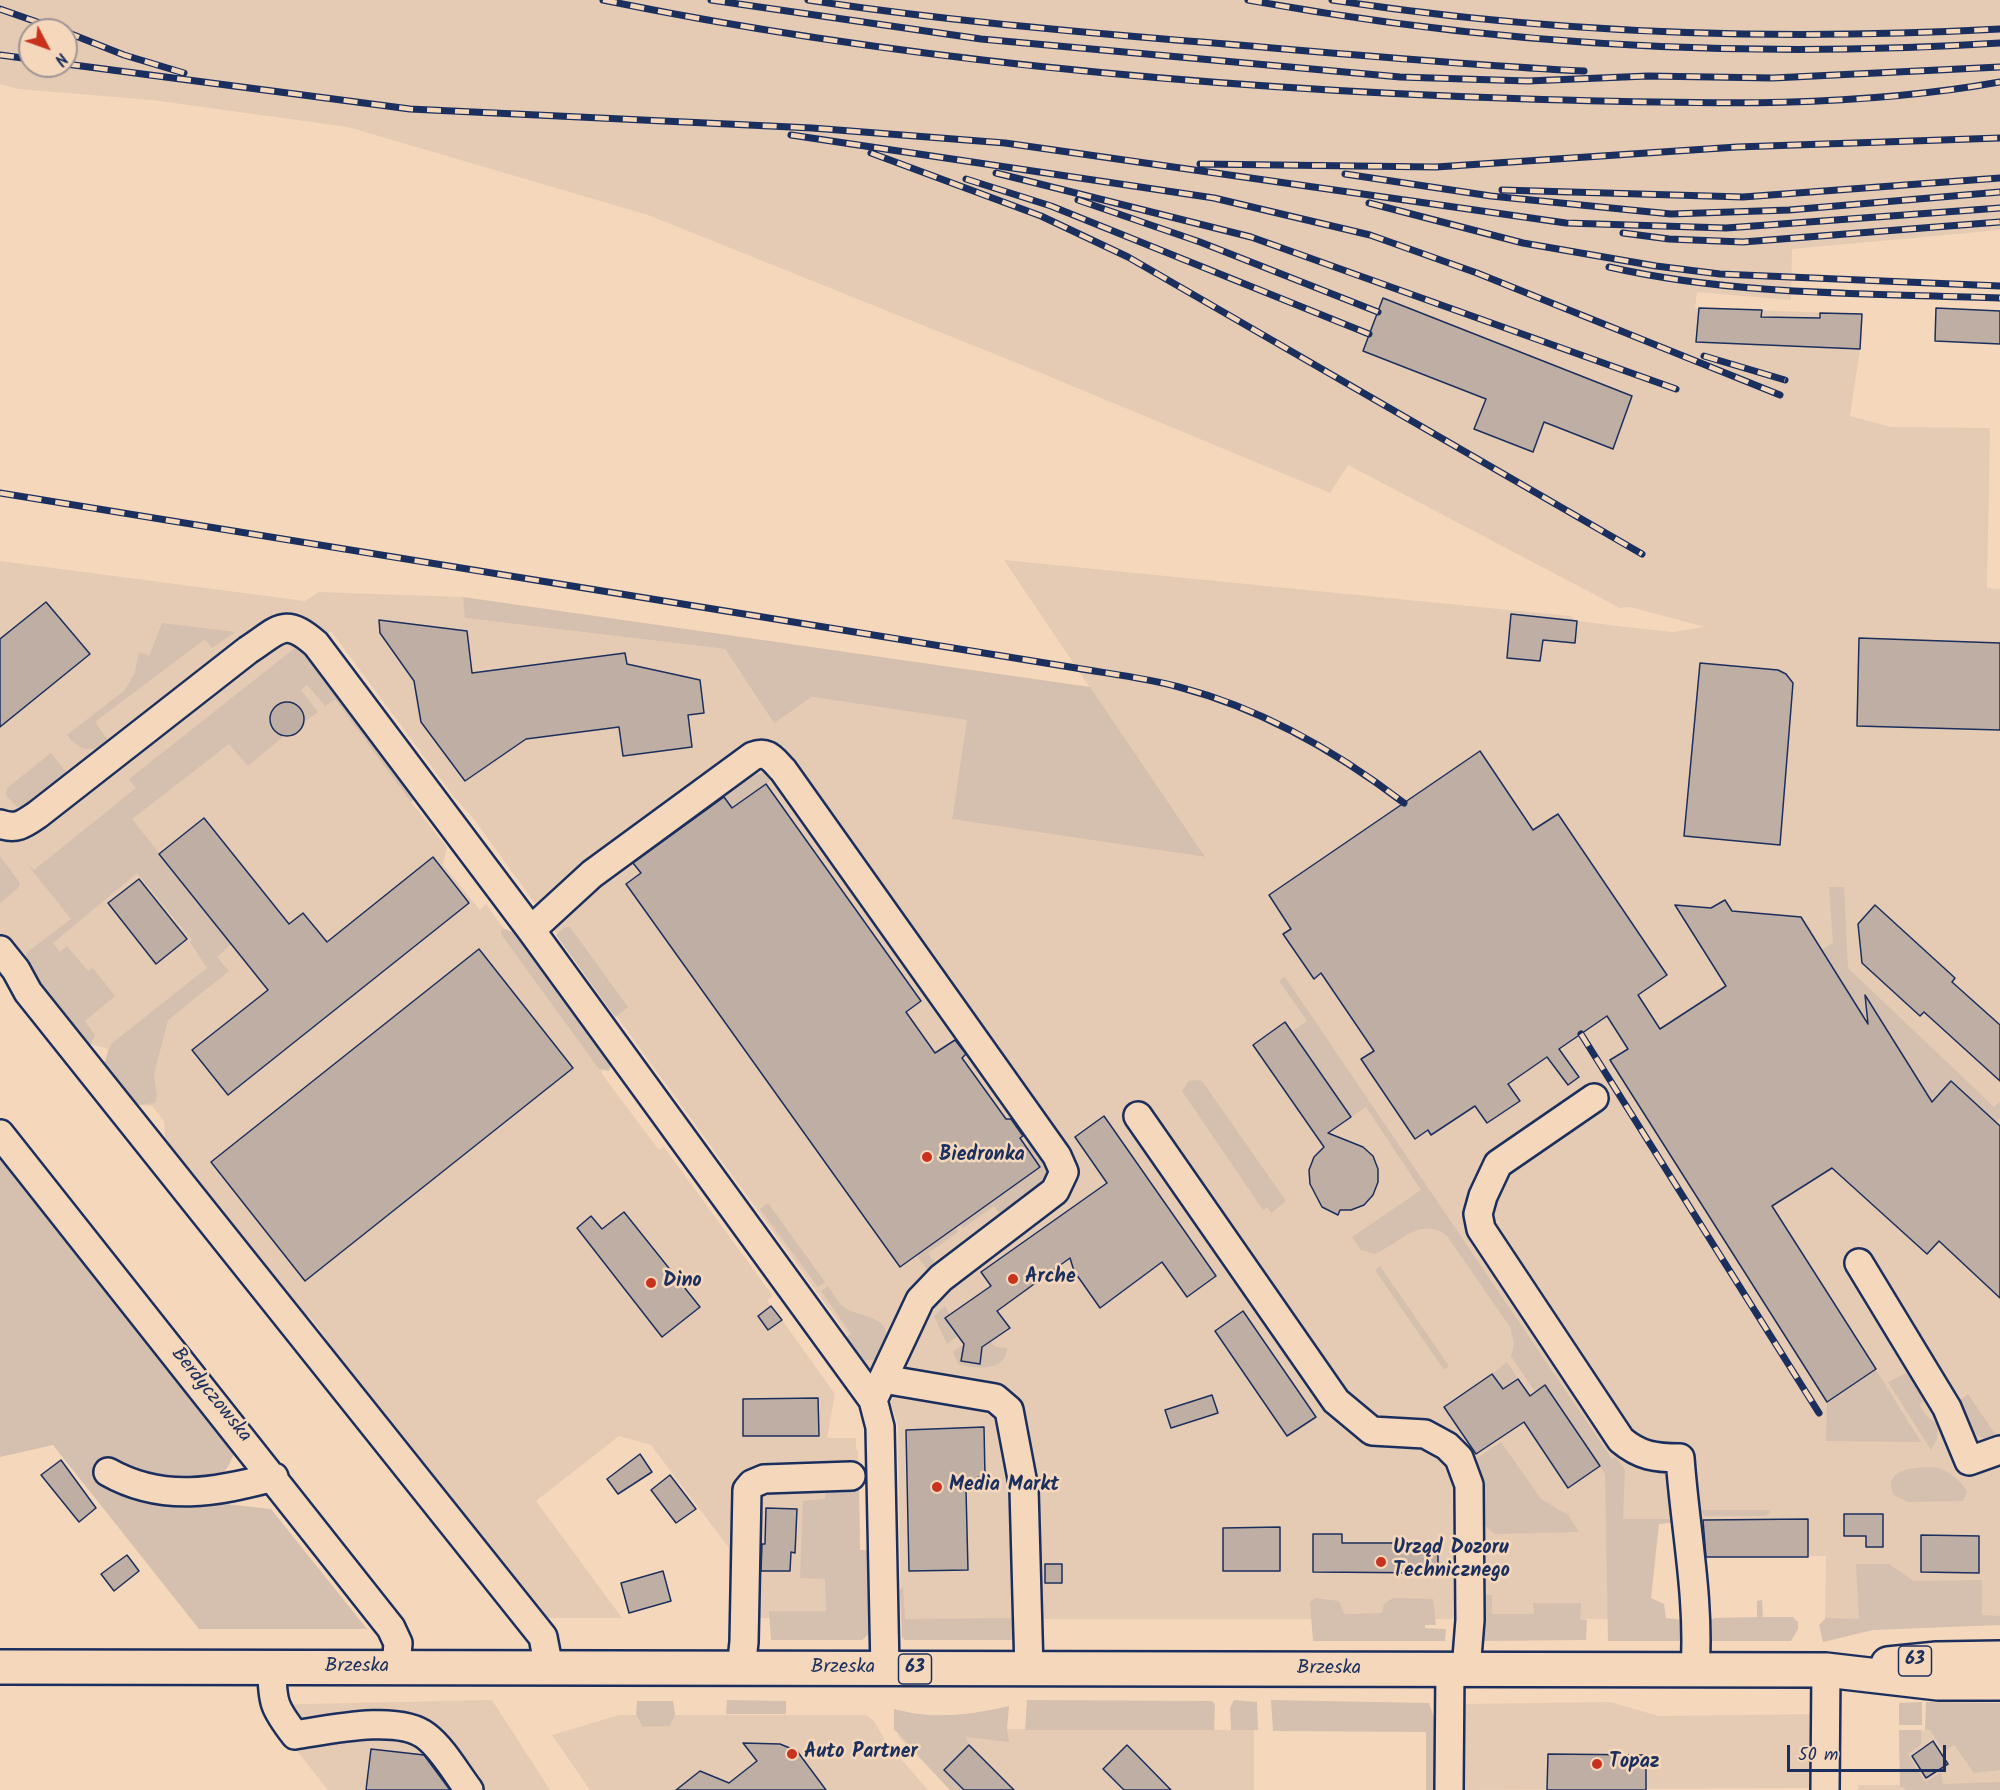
<!DOCTYPE html>
<meta charset="utf-8">
<style>
body{margin:0}
#map{position:relative;width:2000px;height:1790px;overflow:hidden;background:#f5d8bb;font-family:Kalam,sans-serif}
canvas{display:block}
.north{position:absolute;left:18px;top:18px;width:60px;height:60px;box-sizing:border-box;background:#f5d8bb;border:2px solid #9e9496;border-radius:50%;rotate:131deg;font-size:16px;font-weight:700;line-height:24px;text-align:center;color:#1b2f5e}
.north::after{content:'';display:block;margin:auto;width:21px;height:27px;background:#c8321e;clip-path:polygon(50% 0,100% 100%,50% 72%,0 100%)}
.scale{position:absolute;left:1787px;top:1745px;width:159px;height:27px;box-sizing:border-box;border:3px solid #1b2f5e;border-top:0;padding-left:8px;font-size:18px;line-height:21px;white-space:nowrap;color:#1b2f5e;-webkit-text-stroke:4px #f5d8bb;paint-order:stroke}
</style>
<div id="map">
<canvas width="2000" height="1790"></canvas>
<div class="north">N</div>
<div class="scale">50 m</div>
</div>
<script>
const ctx = document.querySelector('canvas').getContext('2d');
ctx.lineJoin = 'round';
function paint(path, color) {
  ctx.fillStyle = color;
  ctx.fill(path, 'evenodd');
}
function stroke(path, color, width, dash) {
  ctx.strokeStyle = color;
  ctx.lineWidth = width;
  ctx.lineCap = dash ? 'butt' : 'round';
  ctx.setLineDash(dash || []);
  ctx.stroke(path);
}
function write(font, color, halo, rows, align = 'center') {
  ctx.font = font + ' Kalam,sans-serif';
  ctx.lineWidth = 5;
  ctx.setLineDash([]);
  ctx.textBaseline = 'middle';
  ctx.strokeStyle = halo;
  ctx.fillStyle = color;
  for (const [text, x, y, turn = 0] of rows) {
    ctx.save();
    ctx.translate(x, y);
    ctx.rotate((+turn || 0) * Math.PI / 180);
    ctx.textAlign = isNaN(turn) ? turn : align;
    if (halo) ctx.strokeText(text, 0, 0);
    ctx.fillText(text, 0, 0);
    ctx.restore();
  }
}
paint(new Path2D(`
 M 0,0 L 2000,0 L 2000,230 L 1792,249 L 1791,300 L 1697,292 L 1695,308 L 1862,314 L 1860,349 L 1850,416 L 1891,427 L 1990,428 L 1987,588 L 2000,589 L 2000,1620 L 1825,1620 L 1826,1556 L 1702,1557 L 1703,1520 L 1684,1519 L 1655,1520 L 1613,1619 L 901,1619 L 898,1425 L 893,1410 L 840,1342 L 848,1335 L 473,818 L 454,797 L 331,631 L 316,644 L 411,794 L 411,802 L 447,847 L 443,865 L 480,910 L 486,904 L 602,1064 L 602,1074 L 659,1150 L 664,1147 L 773,1296 L 767,1300 L 771,1306 L 758,1316 L 768,1330 L 782,1320 L 835,1394 L 827,1438 L 856,1438 L 856,1450 L 858,1450 L 861,1618 L 729,1618 L 729,1548 L 651,1445 L 619,1436 L 536,1501 L 622,1618 L 548,1618 L 533,1610 L 327,1347 L 325,1336 L 309,1316 L 298,1314 L 166,1147 L 164,1121 L 152,1106 L 136,1105 L 104,1065 L 108,1049 L 90,1044 L 26,964 L 3,978 L 0,974 L 0,561 L 305,601 L 319,592 L 463,597 L 466,618 L 725,649 L 774,722 L 812,697 L 968,720 L 952,818 L 1204,857 L 1004,560 L 1570,616 L 1578,621 L 1626,627 L 1673,632 L 1705,627 L 1630,607 L 1620,608 L 1348,465 L 1330,493 L 1012,361 L 648,215 L 348,127 L 152,100 L 18,89 L 0,84 ZM 30,30 L 66,30 L 66,66 L 30,66 Z
 M 492,1700 L 550,1790 L 328,1790 L 260,1705 Z
 M 1610,1702 L 1659,1716 L 1818,1714 L 1815,1788 L 1462,1790 L 1464,1704 Z
 M 619,1715 L 866,1715 L 874,1721 L 886,1742 L 928,1790 L 590,1790 L 552,1735 Z
 M 1007,1729 L 1254,1730 L 1254,1790 L 950,1790 L 897,1735 Z
 M 1899,1730 L 2000,1731 L 2000,1790 L 1858,1790 L 1858,1785 L 1900,1785 Z`), '#e5cbb4');
paint(new Path2D(`
 M 463,597 L 1090,687 L 1205,857 L 952,819 L 967,720 L 812,697 L 774,723 L 725,649 L 465,618 Z
 M 162,623 L 235,632 L 212,648 L 205,639 L 95,722 L 108,740 C 92,754 80,752 67,735 L 125,690 L 135,672 L 139,652 L 149,656 Z
 M 300,644 L 416,797 L 411,802 L 335,699 L 325,706 L 307,685 L 301,690 L 318,712 L 304,722 C 305,677 241,722 284,736 L 248,766 L 229,744 L 132,819 L 231,944 L 217,957 L 229,971 L 168,1020 L 154,1074 L 157,1096 L 155,1103 L 136,1105 L 104,1065 L 111,1044 L 207,968 L 190,942 L 192,940 L 137,873 L 53,943 L 60,952 L 67,946 L 88,971 L 93,968 L 115,996 L 85,1021 L 95,1035 L 88,1049 L 27,972 L 26,953 L 71,919 L 27,864 L 34,870 L 136,788 L 129,779 Z
 M 51,753 L 66,772 L 65,783 L 27,809 L 16,806 L 6,795 L 7,788 Z
 M 764,773 L 774,778 L 732,808 L 724,797 C 731,783 748,775 764,773 Z
 M 0,856 L 20,883 L 18,888 L 0,903 Z
 M 1829,887 L 1844,887 L 1848,968 L 1994,1107 L 2000,1102 L 2000,1118 L 1996,1122 L 1951,1081 L 1922,1113 L 1889,1110 L 1918,1079 L 1875,1012 L 1864,1018 L 1821,950 L 1833,943 Z
 M 565,927 L 570,927 L 628,1007 L 615,1017 L 556,935 Z
 M 505,929 L 513,932 L 611,1066 L 609,1071 L 599,1069 L 501,934 L 501,930 Z
 M 1285,977 L 1612,1459 L 1616,1457 L 1625,1470 L 1623,1519 L 1672,1519 L 1670,1523 L 1659,1524 L 1651,1598 L 1664,1604 L 1666,1618 L 1684,1620 L 1683,1641 L 1608,1641 L 1605,1474 L 1545,1385 L 1535,1392 L 1511,1356 L 1514,1344 L 1510,1327 L 1447,1236 C 1420,1215 1399,1244 1375,1254 L 1361,1250 L 1352,1237 L 1421,1190 L 1366,1107 L 1351,1117 L 1292,1031 L 1307,1021 L 1279,981 Z
 M 1196,1080 L 1202,1081 L 1286,1201 L 1271,1213 L 1267,1207 L 1263,1210 L 1182,1091 L 1189,1081 Z
 M 1032,1142 L 1050,1169 L 1045,1185 L 1004,1219 L 994,1206 L 963,1228 L 960,1224 L 1040,1167 L 1026,1147 Z
 M 0,1149 L 237,1447 L 228,1467 L 220,1476 L 225,1504 L 271,1509 L 367,1629 L 199,1629 L 53,1445 L 0,1457 Z
 M 768,1203 L 825,1282 L 818,1287 L 760,1209 Z
 M 955,1227 L 958,1232 L 928,1253 L 938,1267 L 929,1272 L 917,1255 Z
 M 1380,1266 L 1449,1366 L 1444,1370 L 1375,1270 Z
 M 828,1286 C 833,1293 838,1304 845,1308 C 859,1317 891,1316 885,1339 C 883,1348 881,1353 874,1360 L 858,1361 L 840,1342 L 851,1334 L 821,1291 Z
 M 945,1306 L 950,1315 L 946,1319 L 958,1336 L 947,1344 L 934,1316 Z
 M 991,1342 L 996,1347 L 1007,1348 C 1006,1372 975,1369 958,1364 L 953,1352 L 964,1344 L 961,1361 L 979,1364 L 982,1347 Z
 M 1507,1362 L 1518,1379 L 1503,1389 L 1492,1374 Z
 M 1876,1370 L 1921,1442 L 1826,1441 L 1827,1402 Z
 M 1906,1373 L 1916,1377 L 1930,1399 L 1919,1404 L 1926,1416 L 1938,1424 L 1937,1439 L 1931,1450 L 1888,1382 Z
 M 1968,1394 L 1999,1440 C 1972,1443 1968,1422 1955,1403 Z
 M 1501,1442 L 1541,1499 L 1568,1515 L 1579,1532 L 1495,1534 L 1485,1526 L 1477,1458 Z
 M 1935,1467 C 1950,1472 1959,1478 1967,1492 L 1963,1501 L 1908,1502 L 1894,1495 C 1881,1468 1918,1467 1935,1467 Z
 M 859,1490 L 860,1550 L 873,1550 L 870,1633 L 862,1640 L 771,1640 L 769,1611 L 826,1611 L 825,1579 L 800,1578 L 803,1501 L 825,1499 L 826,1492 Z
 M 1701,1510 L 1769,1510 L 1770,1512 L 1766,1516 L 1704,1516 Z
 M 1856,1564 L 1889,1564 L 1914,1581 L 1982,1580 L 1982,1615 L 2000,1616 L 2000,1625 L 1873,1630 L 1823,1642 L 1819,1625 L 1826,1618 L 1859,1619 Z
 M 903,1587 L 905,1619 L 1015,1618 L 1015,1640 L 905,1640 L 902,1637 L 900,1590 Z
 M 1480,1594 L 1492,1595 L 1492,1614 L 1534,1614 L 1533,1603 L 1581,1603 L 1580,1619 L 1587,1620 L 1586,1640 L 1481,1641 Z
 M 1315,1598 L 1339,1601 L 1344,1614 L 1382,1613 L 1384,1604 L 1393,1598 L 1433,1599 L 1436,1625 L 1425,1625 L 1425,1628 L 1446,1629 L 1445,1641 L 1313,1641 L 1310,1602 Z
 M 1762,1600 L 1763,1617 L 1793,1617 L 1798,1622 L 1798,1629 L 1791,1641 L 1712,1641 L 1709,1622 L 1714,1618 L 1757,1617 L 1757,1601 Z
 M 727,1700 L 786,1701 L 786,1714 L 726,1714 Z
 M 1027,1700 L 1212,1701 L 1215,1705 L 1214,1730 L 1025,1730 Z
 M 1234,1700 L 1257,1702 L 1258,1730 L 1231,1730 L 1230,1708 Z
 M 1271,1700 L 1429,1703 L 1435,1721 L 1435,1790 L 1426,1790 L 1426,1732 L 1273,1731 Z
 M 673,1701 L 675,1714 L 670,1726 L 643,1727 L 636,1714 L 637,1701 Z
 M 1922,1702 L 1922,1725 L 1899,1725 L 1899,1703 Z
 M 1926,1702 L 2000,1703 L 2000,1770 L 1974,1773 L 1954,1745 L 1944,1752 L 1930,1730 L 1925,1730 Z
 M 1009,1706 L 1007,1729 L 1009,1742 L 966,1737 L 969,1745 L 944,1770 L 964,1790 L 950,1790 L 894,1729 L 894,1709 C 934,1720 969,1715 1009,1706 Z
 M 1899,1730 L 1921,1730 L 1921,1745 L 1908,1754 L 1925,1782 L 1941,1772 L 1943,1784 L 2000,1782 L 2000,1790 L 1907,1790 L 1900,1786 Z`), '#d5bfae');
const building = new Path2D(`
 M 1383,298 L 1632,396 L 1613,449 L 1544,422 L 1533,452 L 1474,429 L 1486,399 L 1363,351 Z
 M 1699,308 L 1762,310 L 1761,317 L 1820,318 L 1820,313 L 1862,314 L 1860,349 L 1696,342 Z
 M 1936,308 L 2000,311 L 2000,344 L 1935,341 Z
 M 46,602 L 90,654 L 0,727 L 0,639 Z
 M 1511,614 L 1577,621 L 1575,643 L 1543,640 L 1540,661 L 1507,658 Z
 M 379,620 L 467,631 L 472,673 L 625,653 L 627,664 L 700,680 L 704,713 L 688,715 L 692,747 L 623,756 L 619,727 L 526,739 L 465,781 L 421,722 L 414,681 L 380,633 Z
 M 1859,638 L 2000,643 L 2000,730 L 1857,726 Z
 M 1700,663 L 1778,670 L 1786,674 L 1793,683 L 1780,845 L 1684,836 Z
 M270 719a17 17 0 1 1 34 0a17 17 0 1 1-34 0Z
 M 1480,751 L 1533,830 L 1558,814 L 1667,975 L 1638,995 L 1660,1029 L 1726,986 L 1675,905 L 1711,908 L 1725,900 L 1732,911 L 1801,917 L 1868,1024 L 1865,995 L 1932,1102 L 1951,1081 L 2000,1126 L 2000,1298 L 1939,1241 L 1927,1254 L 1832,1168 L 1772,1206 L 1876,1369 L 1827,1402 L 1610,1060 L 1628,1049 L 1607,1016 L 1559,1049 L 1579,1077 L 1568,1085 L 1547,1057 L 1508,1084 L 1520,1101 L 1487,1123 L 1475,1106 L 1431,1135 L 1428,1130 L 1415,1139 L 1361,1059 L 1374,1051 L 1321,973 L 1314,979 L 1283,934 L 1291,929 L 1269,895 Z
 M 766,784 L 921,1001 L 906,1012 L 935,1053 L 955,1040 L 966,1054 L 962,1058 L 1006,1119 L 1011,1119 L 1023,1136 L 1020,1138 L 1040,1167 L 900,1267 L 626,884 L 641,873 L 633,863 L 713,805 L 724,797 L 732,808 Z
 M 204,818 L 289,924 L 303,913 L 327,942 L 433,857 L 469,903 L 228,1095 L 192,1050 L 268,990 L 159,854 Z
 M 139,879 L 187,939 L 156,964 L 108,903 Z
 M 1875,905 L 1955,978 L 1952,982 L 2000,1025 L 2000,1081 L 1924,1012 L 1920,1016 L 1862,963 L 1858,924 Z
 M 479,949 L 573,1068 L 305,1281 L 211,1162 Z
 M 1285,1022 L 1351,1117 L 1328,1133 L 1363,1147 L 1373,1156 L 1378,1169 L 1378,1182 L 1373,1195 L 1364,1205 L 1351,1210 L 1340,1210 L 1338,1215 L 1322,1207 L 1310,1184 L 1309,1170 L 1314,1157 L 1324,1147 L 1253,1045 Z
 M 1104,1116 L 1216,1276 L 1187,1297 L 1162,1262 L 1100,1308 L 1074,1271 L 1070,1258 L 997,1311 L 1010,1328 L 982,1347 L 980,1364 L 961,1361 L 964,1344 L 945,1318 L 991,1286 L 981,1272 L 1107,1183 L 1075,1137 Z
 M 624,1212 L 700,1307 L 662,1337 L 577,1228 L 591,1216 L 602,1229 Z
 M 771,1306 L 782,1320 L 768,1330 L 758,1316 Z
 M 1243,1311 L 1316,1417 L 1287,1436 L 1215,1331 Z
 M 1492,1374 L 1503,1389 L 1518,1379 L 1530,1396 L 1545,1385 L 1600,1466 L 1568,1488 L 1524,1422 L 1476,1454 L 1444,1407 Z
 M 1212,1395 L 1218,1413 L 1171,1428 L 1165,1410 Z
 M 818,1398 L 819,1436 L 743,1436 L 743,1399 Z
 M 984,1427 L 985,1477 L 978,1477 L 978,1490 L 966,1490 L 968,1570 L 909,1571 L 906,1430 Z
 M 640,1454 L 652,1472 L 618,1494 L 607,1479 Z
 M 61,1460 L 96,1508 L 79,1522 L 41,1475 Z
 M 670,1475 L 696,1509 L 676,1523 L 651,1490 Z
 M 766,1508 L 797,1509 L 795,1553 L 791,1552 L 790,1571 L 761,1571 L 762,1544 L 765,1544 Z
 M 1844,1514 L 1883,1514 L 1883,1547 L 1866,1547 L 1866,1536 L 1844,1536 Z
 M 1808,1519 L 1808,1557 L 1706,1557 L 1703,1520 Z
 M 1280,1527 L 1280,1571 L 1223,1571 L 1223,1528 Z
 M 1313,1534 L 1342,1534 L 1342,1543 L 1438,1543 L 1438,1573 L 1313,1572 Z
 M 1921,1535 L 1979,1536 L 1979,1573 L 1921,1572 Z
 M 127,1555 L 139,1571 L 114,1591 L 101,1574 Z
 M 1045,1564 L 1062,1564 L 1062,1583 L 1045,1583 Z
 M 663,1571 L 671,1601 L 629,1613 L 621,1583 Z
 M 1933,1741 L 1948,1764 L 1926,1778 L 1912,1756 Z
 M 743,1743 L 780,1744 L 797,1751 L 826,1790 L 676,1790 L 700,1771 L 729,1783 L 757,1761 Z
 M 969,1745 L 1014,1790 L 964,1790 L 944,1770 Z
 M 1127,1745 L 1171,1790 L 1124,1790 L 1103,1769 Z
 M 371,1749 L 424,1755 L 450,1790 L 366,1790 Z
 M 1548,1754 L 1646,1755 L 1646,1790 L 1547,1790 Z`);
paint(building, '#bfaea4');
stroke(building, '#1b2f5e', 1.5);
const minor = new Path2D(`
 M 0,824 C 16,830 24,824 37,815 L 248,650 C 279,630 284,616 316,644 L 531,930 L 873,1400 L 880,1427 L 885,1669
 M 531,930 L 592,874 L 753,756 C 768,750 773,760 783,770 L 1057,1156 L 1064,1172 L 1055,1191 L 941,1278 L 920,1300 L 873,1400
 M 0,950 L 16,970 L 28,992 L 543,1637 L 549,1668
 M 1594,1098 L 1498,1164 L 1483,1196 L 1478,1214 L 1481,1229 L 1621,1440 C 1640,1456 1655,1458 1680,1458 C 1685,1528 1700,1599 1695,1670
 M 1138,1116 L 1336,1401 L 1372,1431 L 1425,1434 L 1447,1446 L 1459,1458 L 1469,1485 L 1470,1620 L 1466,1670
 M 0,1134 L 391,1628 L 398,1643 L 396,1668
 M 1859,1263 L 1947,1408 L 1969,1461 L 2000,1450
 M 883,1379 L 995,1398 L 1009,1410 L 1024,1489 L 1029,1670
 M 108,1472 C 163,1503 216,1492 274,1477
 M 272,1668 C 272,1702 274,1708 295,1735 C 328,1730 398,1714 426,1736 C 443,1749 456,1773 469,1790
 M 741,1669 L 744,1642 L 747,1490 L 752,1484 L 764,1479 L 851,1476
 M 1449,1790 L 1450,1670
 M 1825,1790 L 1826,1670`);
const major = new Path2D(`
 M 1888,1664 L 1937,1659 L 2000,1658
 M 0,1667 L 1826,1670 L 1938,1683 L 2000,1683`);
stroke(minor, '#1b2f5e', 32);
stroke(major, '#1b2f5e', 38);
stroke(minor, '#f5d8bb', 27);
stroke(major, '#f5d8bb', 33);
const rail = new Path2D(`
 M 603,0 C 905,62 1221,89 1528,99 C 1685,103 1845,110 2000,82
 M 711,0 L 981,39 L 1400,77 L 1528,81 L 1648,76 L 1773,78 L 2000,67
 M 808,0 C 926,18 1045,29 1164,39 C 1304,50 1444,64 1584,71
 M 1248,0 C 1495,45 1750,59 2000,43
 M 1332,0 C 1554,34 1777,41 2000,29
 M 0,9 L 60,30
 M 66,32 L 124,55 L 184,73
 M 0,55 L 30,59
 M 66,64 L 410,109 L 812,128 L 1005,143 L 1566,223 L 1726,228 L 2000,208
 M 791,135 L 1214,198 L 1370,235 L 1477,273 L 1780,395
 M 871,153 L 1041,216 L 1128,257 L 1642,554
 M 1200,164 L 1436,167 L 1737,147 L 2000,138
 M 996,173 L 1251,237 L 1676,389
 M 1345,174 L 1491,196 L 1671,214 L 1789,210 L 2000,192
 M 966,179 L 1051,206 L 1369,334
 M 1502,190 L 1743,197 L 2000,178
 M 1078,200 L 1200,242 L 1378,312
 M 1369,203 L 1523,243 L 1656,266 L 1720,274 L 2000,286
 M 1623,233 L 1669,239 L 1743,242 L 2000,222
 M 1609,267 C 1737,296 1869,293 2000,298
 M 1704,356 L 1785,380
 M 0,493 L 1076,668 C 1111,674 1146,678 1179,687 C 1263,709 1336,751 1404,803
 M 1581,1034 L 1819,1413`);
stroke(rail, '#1b2f5e', 7);
stroke(rail, '#f5d8bb', 4.5, [14]);
for (const [x, y, r, color] of [
 [927,1157,6,"#c8321e"],
 [1013,1279,6,"#c8321e"],
 [651,1283,6,"#c8321e"],
 [937,1487,6,"#c8321e"],
 [1381,1562,6,"#c8321e"],
 [792,1754,6,"#c8321e"],
 [1597,1764,6,"#c8321e"]
]) {
  const dot = new Path2D();
  dot.arc(x, y, r, 0, 2 * Math.PI);
  ctx.fillStyle = color;
  ctx.fill(dot);
  stroke(dot, '#f5d8bb', 2);
}
for (const [x, y, w] of [
 [1915,1661,33],
 [915,1669,33]
]) {
  const box = new Path2D();
  box.roundRect(x - w / 2, y - 15, w, 30, 4.5);
  ctx.fillStyle = '#f5d8bb';
  ctx.fill(box);
  stroke(box, '#1b2f5e', 1.5);
}
write('bold 18px', '#1b2f5e', null, [
 ["63",1915,1661],
 ["63",915,1669]
]);
write('bold 20px', '#1b2f5e', '#f5d8bb', [
 ["Biedronka",939,1157],
 ["Arche",1025,1279],
 ["Dino",663,1283],
 ["Media Markt",949,1487],
 ["Urząd Dozoru",1393,1550],
 ["Technicznego",1393,1573],
 ["Auto Partner",804,1754],
 ["Topaz",1609,1764]
], 'left');
write('20px', '#1b2f5e', '#f5d8bb', [
 ["Berdyczowska",210,1396,51],
 ["Brzeska",357,1668],
 ["Brzeska",843,1669],
 ["Brzeska",1329,1670]
]);
</script>
